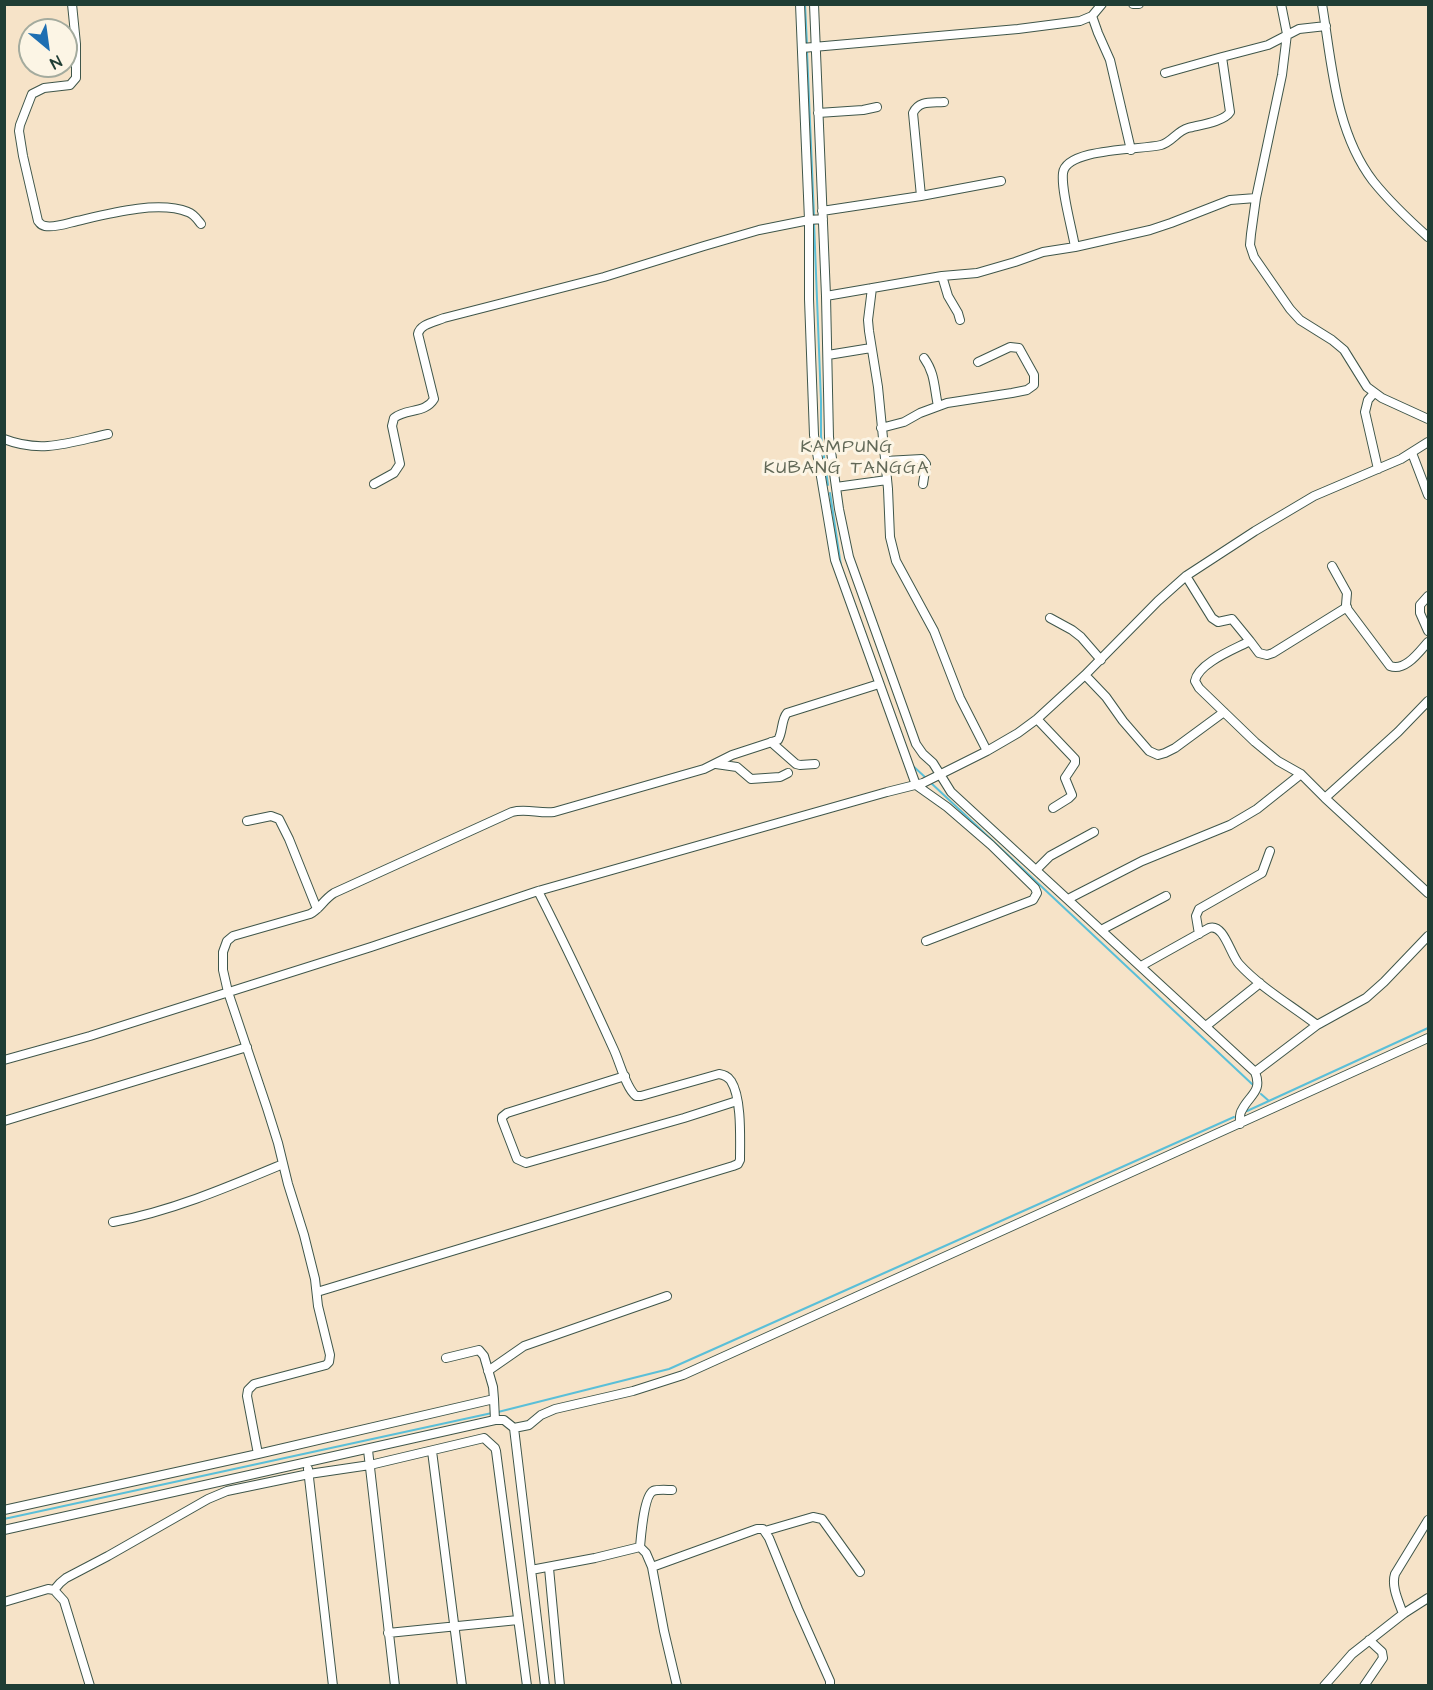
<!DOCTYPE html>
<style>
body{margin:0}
#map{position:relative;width:1433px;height:1690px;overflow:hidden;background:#f6e3c8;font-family:"Architects Daughter",sans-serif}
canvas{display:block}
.frame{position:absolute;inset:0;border:6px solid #1f3d34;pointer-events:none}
.north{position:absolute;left:18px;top:18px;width:60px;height:60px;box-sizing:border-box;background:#fcf5e5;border:2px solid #a4ab9e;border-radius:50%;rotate:151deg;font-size:16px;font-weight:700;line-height:24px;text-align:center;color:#1f3d34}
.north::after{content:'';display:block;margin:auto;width:21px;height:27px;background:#1f6fb2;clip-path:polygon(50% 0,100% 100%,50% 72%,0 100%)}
</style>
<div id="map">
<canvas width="1433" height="1690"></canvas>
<div class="frame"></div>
<div class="north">N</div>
</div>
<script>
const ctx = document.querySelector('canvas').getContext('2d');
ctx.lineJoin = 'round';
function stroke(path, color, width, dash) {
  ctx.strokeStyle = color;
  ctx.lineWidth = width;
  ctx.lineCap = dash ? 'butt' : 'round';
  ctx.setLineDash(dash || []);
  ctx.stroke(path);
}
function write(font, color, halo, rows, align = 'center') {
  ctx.font = font + ' "Architects Daughter",sans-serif';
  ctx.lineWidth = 6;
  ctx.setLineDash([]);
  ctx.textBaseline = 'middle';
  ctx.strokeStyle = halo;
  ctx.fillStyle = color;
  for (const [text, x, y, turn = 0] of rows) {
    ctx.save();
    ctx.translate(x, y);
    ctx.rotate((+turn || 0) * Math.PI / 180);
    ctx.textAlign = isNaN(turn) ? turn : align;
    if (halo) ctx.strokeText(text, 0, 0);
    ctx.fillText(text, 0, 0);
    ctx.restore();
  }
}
stroke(new Path2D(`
 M 805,4 L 807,45
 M 807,51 L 814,216
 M 814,222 L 821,401 L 821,436 L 828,485
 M 830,493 L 841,566
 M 913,766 L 926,778
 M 930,782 L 1252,1084
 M 1261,1094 L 1269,1101
 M 1247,1111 L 1428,1028
 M 498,1412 L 669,1369 L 1234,1117
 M 4,1519 L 492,1413`), '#5abfd8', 2);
const minor = new Path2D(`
 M 72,4 L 76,44 L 76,78 L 70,85 L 44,88 L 32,94 L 20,125 L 19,131 L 23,156 L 38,221 C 41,224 40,225 45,226 C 55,228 68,223 77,221 C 107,214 158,200 188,212 C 194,214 197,219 201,224
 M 800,4 L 809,220 L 809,299 L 814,435 L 835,560 L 916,785 L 947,807 L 991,845 L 1035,888 L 1037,893 L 1033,900 L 926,941
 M 814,4 L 826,296 L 829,437 L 839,509 L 849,557 L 916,744 L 923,754 L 933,763 L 951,792 L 1255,1072 C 1263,1092 1249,1095 1242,1110 C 1239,1114 1240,1120 1240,1124
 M 1133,4 L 1139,4
 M 1281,4 L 1287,34 L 1282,75 L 1256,198 L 1251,234 L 1250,245 L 1254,257 L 1290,309 L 1300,320 L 1332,340 L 1344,350 L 1367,387 L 1382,398 L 1428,419
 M 1322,4 C 1332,64 1335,131 1373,181 C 1389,201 1409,220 1428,237
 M 1092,16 L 1098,33 L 1110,60 L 1131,150
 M 802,48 L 1018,29 L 1080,21 L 1092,16 L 1102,4
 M 1165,73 L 1222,57
 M 818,113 L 863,110 L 877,107
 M 921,196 L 913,113 C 919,100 932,103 944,102
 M 822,211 L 921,196 L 1001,181
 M 1075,247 L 1150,230 L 1171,223 L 1230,200 L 1256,198
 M 942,276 L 948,296 L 958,313 L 960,320
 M 872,288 L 868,320 L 869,331 L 878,387 L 888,489 L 890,537 L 896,561 L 934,631 L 960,698 L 987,751
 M 826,296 L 942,276 L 977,273 L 1015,262 L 1043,252 L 1075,247 C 1072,228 1061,191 1063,173 C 1066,148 1141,150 1161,145 C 1172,142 1177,131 1188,128 C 1199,125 1224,122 1230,112 L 1222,57 L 1268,45 L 1299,29 L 1326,26
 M 828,355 L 871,348
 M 924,358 C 935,373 934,387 938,406
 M 1374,393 L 1368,400 L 1365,412 L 1378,469
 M 881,428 L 904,422 L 920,413 L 947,403 L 1012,393 L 1027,390 L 1034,385 L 1034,375 L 1019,348 L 1010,347 L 978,362
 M 4,439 C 42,454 71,442 108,434
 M 1412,453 L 1428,495
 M 885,461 L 922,459 L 926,464 L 923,484
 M 374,484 L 394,473 L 400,464 L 392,426 L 394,418 C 406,408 425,414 434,399 L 418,334 C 420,324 435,322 444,318 L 604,277 L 704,246 L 759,230 L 809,220 L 823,219
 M 836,487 L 887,480
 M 1332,566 L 1347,593 L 1346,605 L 1348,610 L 1390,666 C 1405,672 1419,652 1428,642
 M 1186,576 L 1212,618 L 1218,622 L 1232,619 L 1250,641 C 1235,649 1198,663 1195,681 L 1199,688 L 1255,742 L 1278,761 L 1301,774 L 1325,798 L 1398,732 L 1428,701
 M 1428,596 L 1420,605 L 1420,613 L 1428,631
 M 1050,618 L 1072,630 L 1081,637 L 1101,660
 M 1250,641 L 1259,653 L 1267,655 L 1273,653 L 1347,607
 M 1085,675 L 1106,697 L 1123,721 L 1149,751 L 1158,755 L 1165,753 L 1175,748 L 1224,712
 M 1037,719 L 1075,759 L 1075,763 L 1065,778 L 1072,795 L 1069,798 L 1053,808
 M 771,742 L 796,764 L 800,765 L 815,764
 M 716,764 L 737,767 L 751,779 L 780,777 L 788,773
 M 1325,798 L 1428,893
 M 247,821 L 271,816 L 279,819 L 289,839 L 317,909
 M 1036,870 L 1050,856 L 1094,832
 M 1068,899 L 1142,861 L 1230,825 L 1257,809 L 1301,774
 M 1101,930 L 1166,896
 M 1199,934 L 1196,916 L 1199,909 L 1262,873 L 1270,851
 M 1141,966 L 1209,928 C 1224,923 1230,954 1239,964 C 1261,988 1291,1005 1317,1025
 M 1206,1026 L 1260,983
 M 4,1060 L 90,1036 L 371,947 L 538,891 L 887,792 L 923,783 L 987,751 L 1018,733 L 1037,719 L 1085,675 L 1158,601 L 1186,576 L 1255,531 L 1314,496 L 1401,459 L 1428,442
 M 1255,1072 L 1317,1025 L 1366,998 L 1384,982 L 1428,936
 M 625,1076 L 507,1113 L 502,1117 L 502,1120 L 517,1159 L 526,1163 L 684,1118 L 737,1101
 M 4,1121 L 247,1047
 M 113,1222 C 172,1211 228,1187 283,1164
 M 317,1292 L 733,1166 L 738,1164 L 740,1160 C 740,1139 742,1098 731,1081 C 728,1076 724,1075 719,1074 L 641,1096 L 636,1096 C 626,1088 620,1063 614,1050 C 590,997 565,944 538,891
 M 446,1358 L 479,1350 L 484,1356 L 493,1387 L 494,1399
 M 488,1371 L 524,1346 L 667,1296
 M 514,1428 L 545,1686
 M 368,1450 L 395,1686
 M 432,1451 L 462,1686
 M 258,1454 L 247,1396 L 248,1390 L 254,1384 L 326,1365 L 329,1362 L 330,1355 L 318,1306 L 315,1279 L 304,1235 L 288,1184 L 278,1143 L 267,1108 L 228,992 L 223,970 L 223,952 L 227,941 L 233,936 L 310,914 C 320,909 323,900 334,893 L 512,812 C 526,808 540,814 554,812 L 704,769 L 732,755 L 778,740 C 783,732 781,720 787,713 L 879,684
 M 308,1469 L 333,1686
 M 4,1510 L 258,1454 L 494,1399 L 495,1420
 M 4,1530 L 495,1420 L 504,1420 L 514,1428 L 529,1425 L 541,1415 L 555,1409 L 633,1391 L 683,1375 L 1428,1038
 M 765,1531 L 813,1517 L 822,1519 L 860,1572
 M 640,1547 L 646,1553 L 652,1567 L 664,1631 L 677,1686
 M 640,1547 C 641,1536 644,1496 653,1491 C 658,1489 667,1490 672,1490
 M 652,1567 L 757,1529 L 763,1529 L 769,1538 L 798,1609 L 830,1681 L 830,1686
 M 549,1568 L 560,1686
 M 531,1570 L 595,1558 L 640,1547
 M 54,1590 L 60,1583 L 66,1578 L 108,1556 L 208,1499 L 227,1491 L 309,1474 L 370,1465 L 484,1438 L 495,1448 L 496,1451 L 527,1686
 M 4,1602 L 48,1589 L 54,1590 L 64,1601 L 90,1686
 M 1403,1614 C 1399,1602 1391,1587 1395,1574 L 1428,1520
 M 388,1633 L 518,1620
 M 1324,1686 L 1352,1654 L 1403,1614 L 1428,1598
 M 1364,1686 L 1383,1658 L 1382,1652 L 1369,1640`);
stroke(minor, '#3f564a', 10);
stroke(minor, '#fff', 8);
ctx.letterSpacing = '1.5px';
write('18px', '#616857', '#fcf5e5', [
 ["KAMPUNG",847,448],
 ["KUBANG TANGGA",847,469]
]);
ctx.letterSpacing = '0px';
</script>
